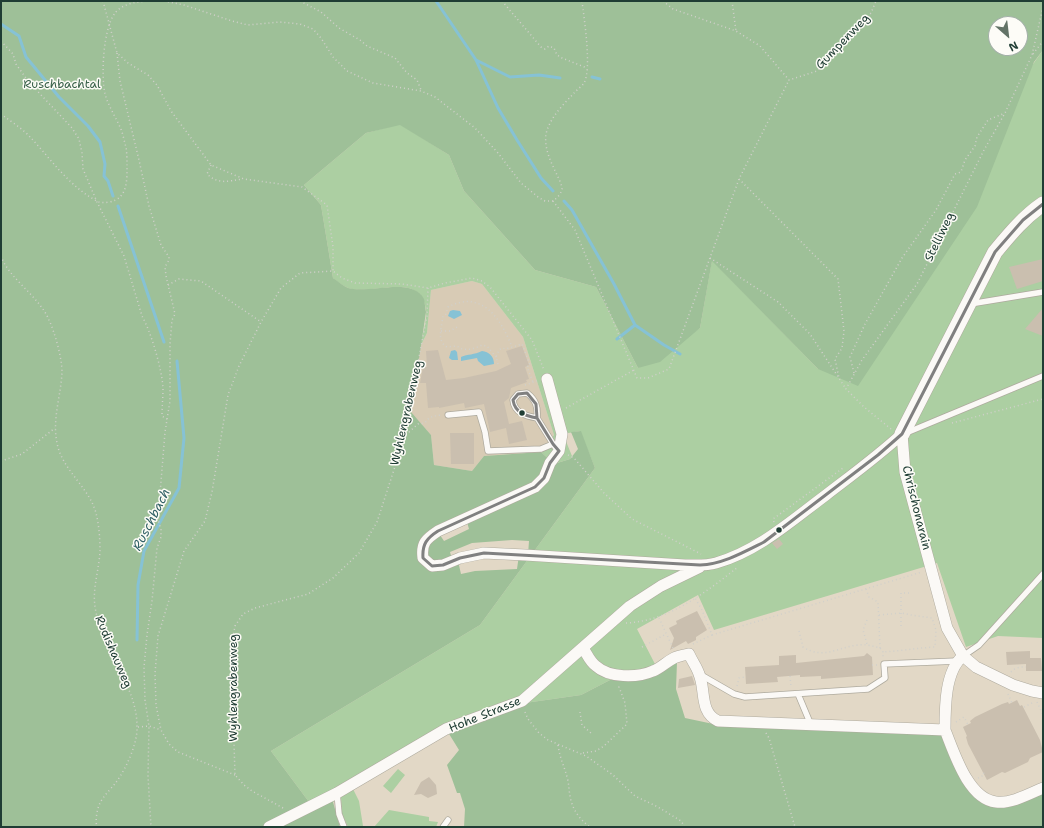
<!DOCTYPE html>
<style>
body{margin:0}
#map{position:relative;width:1044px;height:828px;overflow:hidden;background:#e2d8c6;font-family:"Shantell Sans",sans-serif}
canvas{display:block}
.frame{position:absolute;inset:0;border:2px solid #1f3d34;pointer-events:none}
.north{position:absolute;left:988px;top:16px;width:40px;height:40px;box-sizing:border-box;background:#fdfcf7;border:1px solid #a4b0a9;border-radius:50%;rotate:152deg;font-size:11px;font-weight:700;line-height:16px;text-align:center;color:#1f3d34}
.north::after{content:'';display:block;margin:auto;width:14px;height:18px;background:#637367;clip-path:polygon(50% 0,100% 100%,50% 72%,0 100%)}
</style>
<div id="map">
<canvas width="1044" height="828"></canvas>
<div class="frame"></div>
<div class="north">N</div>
</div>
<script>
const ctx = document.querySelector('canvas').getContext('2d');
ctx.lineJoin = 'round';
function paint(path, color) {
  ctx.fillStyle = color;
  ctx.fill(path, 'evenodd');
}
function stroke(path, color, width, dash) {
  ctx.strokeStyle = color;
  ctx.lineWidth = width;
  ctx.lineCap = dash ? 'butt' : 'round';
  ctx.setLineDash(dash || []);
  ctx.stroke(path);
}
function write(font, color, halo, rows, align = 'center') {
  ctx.font = font + ' "Shantell Sans",sans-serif';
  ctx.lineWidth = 3;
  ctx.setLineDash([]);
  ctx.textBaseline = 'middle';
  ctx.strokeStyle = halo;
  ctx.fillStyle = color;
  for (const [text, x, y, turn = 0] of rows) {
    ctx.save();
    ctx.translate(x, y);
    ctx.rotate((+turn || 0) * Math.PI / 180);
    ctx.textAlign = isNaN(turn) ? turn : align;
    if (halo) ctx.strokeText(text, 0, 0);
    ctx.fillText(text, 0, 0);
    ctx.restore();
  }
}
paint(new Path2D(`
 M 472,281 L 482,284 L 523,337 L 554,435 L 541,452 L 484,456 L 472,471 L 434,465 L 431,435 L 411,413 L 420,347 L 427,333 L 431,290 Z`), '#d8cbb5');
paint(new Path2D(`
 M 1043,50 L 1043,638 L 998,636 L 966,647 L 937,563 L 714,630 L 698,595 L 637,629 L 656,666 L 626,672 L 607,669 L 610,680 L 581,695 L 525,703 L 446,729 L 351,785 L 359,801 L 363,826 L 367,827 L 348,827 L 342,814 L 341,798 L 333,802 L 309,802 L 271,751 L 480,625 L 595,468 L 580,431 L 563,434 L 572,456 L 570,459 L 554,464 L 541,452 L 554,435 L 523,337 L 482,284 L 472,281 L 431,290 L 427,333 L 420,347 C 422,336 427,321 426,311 C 423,270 373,296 348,288 C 343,286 337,281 333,278 L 321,205 L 304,185 L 366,133 L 400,124 L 449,155 L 464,191 L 535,270 L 596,287 L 638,368 L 700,328 L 712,260 L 818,369 Z
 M 398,769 L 405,775 L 391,793 L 383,786 Z
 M 389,810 L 429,817 L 429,821 L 438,822 L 436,827 L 374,827 Z`), '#accfa2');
paint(new Path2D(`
 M 1,1 L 1043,1 L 1043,50 L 1034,62 L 977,207 L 858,386 L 818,369 L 712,261 L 700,328 L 660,362 L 638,368 L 596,287 L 535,270 L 464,191 L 449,155 L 400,125 L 366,133 L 304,185 L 321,205 L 333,278 C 338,281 343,286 348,288 C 369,294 413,276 424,299 C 425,303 425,308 426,312 L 411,412 L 431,435 L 434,465 L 472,471 L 484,456 L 541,452 L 554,464 L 570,459 L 578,449 L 571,432 L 581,431 L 595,468 L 480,625 L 271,751 L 309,802 L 333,802 L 340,827 L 1,827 ZM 996,24 L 1020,24 L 1020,48 L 996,48 ZM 467,522 L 469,529 L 444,541 L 440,535 ZM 512,540 L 529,541 L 528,555 L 519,555 L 517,569 L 475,571 L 461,574 L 458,561 L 453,563 L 450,552 L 472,543 Z
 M 677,662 L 676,689 L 685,718 L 718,725 L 941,734 C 952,758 964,800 993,807 C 1007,810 1030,798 1043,793 L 1043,827 L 464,827 L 465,809 L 460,793 L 457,793 L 447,765 L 459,750 L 446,729 L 525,703 L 581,695 L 610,680 L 643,677 Z`), '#9ec098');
paint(new Path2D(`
 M 453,310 L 460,311 L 462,315 L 454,319 L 448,316 L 450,311 Z
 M 455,350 L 457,352 L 458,360 L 452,360 L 449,358 L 451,351 Z
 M 482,351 C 489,352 494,356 494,364 L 484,366 L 478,361 L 477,358 L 461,361 L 461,357 C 468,354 474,355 482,351 Z`), '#86c2d5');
stroke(new Path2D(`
 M 436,1 L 476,60 L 498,108 L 517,140 L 541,178 L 553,191
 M 1,24 L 19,36 L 26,57 L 59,97 L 88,126 L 100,142 L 105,164 L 104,176 L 108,181 L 113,196
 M 476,60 L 510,77 L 539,75 L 560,78
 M 592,77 L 600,79
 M 564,201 L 572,210 L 614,284 L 635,325 L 664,345 L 680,354
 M 118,206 L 164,342
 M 617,339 L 635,325
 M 137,640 L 138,585 L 144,551 L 179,488 L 184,438 L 177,361`), '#86c2d5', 3);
paint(new Path2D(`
 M 1043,259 L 1043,281 L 1017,289 L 1009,267 Z
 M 1043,308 L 1043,336 L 1025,329 Z
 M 522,346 L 529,365 L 525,367 L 529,379 L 526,380 L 527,382 L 511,388 L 509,398 L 504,402 L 509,424 L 522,421 L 527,440 L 509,444 L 506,428 L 490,432 L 484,404 L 465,408 L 464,403 L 439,408 L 439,407 L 428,408 L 426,383 L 420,383 L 423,367 L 427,367 L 426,351 L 438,350 L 446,380 L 464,378 L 496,371 L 511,364 L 506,351 Z
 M 450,433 L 474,433 L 474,464 L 451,464 Z
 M 779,539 L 783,544 L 777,549 L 772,543 Z
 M 697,611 L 707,630 L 696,637 L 696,640 L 688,644 L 686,641 L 670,650 L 674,638 L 669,628 L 677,624 L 676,621 Z
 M 1030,651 L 1030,658 L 1041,658 L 1042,671 L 1026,671 L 1026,664 L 1007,665 L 1006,652 Z
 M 867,653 L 872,657 L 873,675 L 821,679 L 821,676 L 800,677 L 800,675 L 777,677 L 778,682 L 746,684 L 745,667 L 779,665 L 779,656 L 796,655 L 796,663 L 864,656 Z
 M 692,676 L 695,685 L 678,688 L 679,679 Z
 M 1017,700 L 1020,706 L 1022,705 L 1040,740 L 1043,752 L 1030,758 L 1028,762 L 1005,773 L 1002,772 L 987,780 L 968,744 L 966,737 L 967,736 L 963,727 L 971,723 L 970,721 L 975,717 L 1002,704 L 1008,702 L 1009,704 Z
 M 429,777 L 436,785 L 437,794 L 428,798 L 421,794 L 414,795 L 421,782 Z`), '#cabfaf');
const lane = new Path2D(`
 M 970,304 L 1043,292
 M 448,415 L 479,412 L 485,432 L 488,451 L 541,449 L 553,444
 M 537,418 C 526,416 514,413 513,400 L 518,394 L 527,393 C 536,400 538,407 537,418 L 555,447
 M 906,433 L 1043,376
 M 963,656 L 979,645 L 1043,574
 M 701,675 L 734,694 L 745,697 L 868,689 L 885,678 L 884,664 L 957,661
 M 798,694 L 811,725
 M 337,793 L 339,814 L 344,827
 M 443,827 L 448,820`);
const street = new Path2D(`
 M 547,379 L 562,434 L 559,451 L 550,463 L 544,478 L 535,487 L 438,531 C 426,539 421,543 423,558 L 432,566 L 443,565 L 460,558 L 484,553 L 525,555 L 685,565 C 695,565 706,566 716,563 C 758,551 791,521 826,495 C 852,475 878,456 902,434
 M 902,434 L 905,472 L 947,628 L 963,656 L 976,667 L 1013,685 L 1032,691 L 1043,693
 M 583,648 C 587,654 590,662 596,666 C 609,678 637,678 653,671 C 661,668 666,662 674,658 C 678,656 684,655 689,654 C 692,661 697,667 699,674 C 706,690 699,712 718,721 L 945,730 C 954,752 968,799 996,802 C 1011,804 1029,794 1043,788
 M 945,730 C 945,707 945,671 963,656
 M 269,827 L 337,793 L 446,729 L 522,701 L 630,606 L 661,586 L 700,567`);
const secondary = new Path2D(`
 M 902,434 L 995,252 C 1010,234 1024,217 1043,204`);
stroke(lane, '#aeaa9e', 7);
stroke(street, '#aeaa9e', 12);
stroke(secondary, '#aeaa9e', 16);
stroke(new Path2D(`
 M 103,1 L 117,53 L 128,63 L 148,75 L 157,85 L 171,111 L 211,165 L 244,179 L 302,187 L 327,205 L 333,247 L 333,271
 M 164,1 L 184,5 L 232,21 L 248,25 L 280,22 L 300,24 L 313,29 L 321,38 L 333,57 L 347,71 L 373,83 L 421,91 L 435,97 L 475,128 L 498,153 L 521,183 L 538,197 L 545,201 L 553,201 C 557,198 561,194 562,189 C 562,185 559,179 557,175 C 551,162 544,149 546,134 C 550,117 564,104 575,92 C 578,89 582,86 584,83 C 592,69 584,18 582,1
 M 300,1 L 321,12 L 339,28 L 360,40 L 367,46 L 395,58 L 407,73 L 417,80 L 421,90
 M 502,1 L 541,47 L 545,49 L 549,46 L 554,48 L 557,55 L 562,58 L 587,68
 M 663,1 L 673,9 L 736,31 L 760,46 L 789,80 L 817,71 L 871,13 L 876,1
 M 732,1 L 736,31
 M 1,41 L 13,54 L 16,64 L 28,81 L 72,128 L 79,139 L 82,153 L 83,169 L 97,202 L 124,256 L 142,316 C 151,332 162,369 163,388 C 163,397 162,406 162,416 L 167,419
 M 117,53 L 120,81 L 139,160 L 149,206 L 161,245 L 169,257 L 169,260 L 165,267 L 166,276 L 175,314 L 172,320 L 170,344 L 170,401 L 165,432 L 158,519 L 161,530 L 161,537 L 157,548 L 152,601 L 147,635 L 144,667 L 145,700 L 149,726 L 148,776 L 151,827
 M 1033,54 L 1043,41
 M 1,114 C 10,121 22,128 30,137 C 51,159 68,185 95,200 C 99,203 104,203 109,202 C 128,199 127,180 127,165 C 127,160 127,153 126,147 C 124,141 123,133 120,127 C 115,116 108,105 105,94 C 101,75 103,29 115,13 C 123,3 137,2 148,1
 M 211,165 L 207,174 C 219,185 228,181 243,179
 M 739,179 L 838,279 L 844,331 L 842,348 L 835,359 L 839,378
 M 553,201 L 575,230 L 637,378 L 648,378 L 669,369 L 739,179 L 789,80
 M 1,256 C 9,279 39,296 49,320 C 55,333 62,358 62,372 C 61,396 52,419 57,443 C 62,470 89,487 96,513 C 99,525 100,539 100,551 C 99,572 91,591 96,612 C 103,651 137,686 137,726 C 138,742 127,767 117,781 C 112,788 104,795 100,803 C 97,809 95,821 97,827
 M 710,258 L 778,302 L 810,334 L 846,389
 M 168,285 L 179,279 L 201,281 L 261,322
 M 441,331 L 450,331 L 457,327
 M 496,357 L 487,346 L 482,345 C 474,349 464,352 457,346 L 447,347 C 436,341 442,326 443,316 L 446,314 L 448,307 C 482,289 501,319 512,347
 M 498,364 L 496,357 L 499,350 L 502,348 L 506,349 L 522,344 L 530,365 L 527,367 L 533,382
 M 854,373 L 850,357 L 865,324 L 902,258 L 936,210 L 955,174 L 961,172 L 965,160 L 975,146 L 977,137 L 988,120 L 1005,113
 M 525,385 L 537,381
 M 566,408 L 634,370
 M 952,423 L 1043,399
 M 891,429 L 864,407 L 846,389 L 862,360 L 917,284 L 984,150 L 1005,113 L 1032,55 L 1043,7
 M 405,431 L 409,432 L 418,424 L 425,423 C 429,416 434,416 441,415
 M 568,455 L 574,458 L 604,493 L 632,519 L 701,554
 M 1,461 L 22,454 L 55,428
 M 774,522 L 773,519 L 843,468
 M 866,589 L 869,597 L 878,602 L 880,648
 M 879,615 L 902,613 L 911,615 L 932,618 L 936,630 L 935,647 C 917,648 900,651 883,652
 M 659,618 L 673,648
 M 867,620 L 863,630 L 867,644
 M 626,623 C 669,621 705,593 738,567
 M 901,626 L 901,593 L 911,593
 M 799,631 L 803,647 C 824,660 838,647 858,645 C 866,644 873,646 880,648 L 883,652 L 883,657
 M 712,635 L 922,572
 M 693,644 L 712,635 L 702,610 L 695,598
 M 642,647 L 666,634
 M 872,665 L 877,665
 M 1011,672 C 1015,667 1021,667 1026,667
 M 790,676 L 791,686
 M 737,686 L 739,678 L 745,677
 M 1008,694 L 1012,703
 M 1037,702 L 1043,715
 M 1024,707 L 1034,702
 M 525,712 L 528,719 L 539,733 L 548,740 L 586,756 L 613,775 L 635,796 L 658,807 L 681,821 L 685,827
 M 580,712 L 582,725 L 592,734
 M 956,722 L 964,717 L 968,725
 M 138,727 L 149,726 L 161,730
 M 766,733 L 769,738 L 795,827
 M 558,745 C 560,760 565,767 568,781 C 569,786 569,791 570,796 C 572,809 580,820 590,827
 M 583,753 L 596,751 L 604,746 L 627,724 L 625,703 L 619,687 L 620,686
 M 235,775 L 178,752 L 169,744 L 161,730 L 156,705 L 155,674 L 158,636 L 184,551 L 205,521 L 212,492 L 228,395 L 239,366 L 261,322 L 281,288 L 300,273 L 333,271 L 342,278 L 355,283 L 402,284 L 428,288 L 445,283 L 472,278 L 482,281 L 490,287 L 532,340 L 544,370
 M 978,778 L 984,775 L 983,770
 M 283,808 L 252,791 L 244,785 L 235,775 L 233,711 L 233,637 L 235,626 L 243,614 L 255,608 L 308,594 L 333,578 L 359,553 L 377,522 L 402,445 L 427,316 L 428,288`), '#d1d0cb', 1.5, [1, 3]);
stroke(lane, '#fbf9f6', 5.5);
stroke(street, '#fbf9f6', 11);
stroke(secondary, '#fbf9f6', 15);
stroke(new Path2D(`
 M 527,393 L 536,404 L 537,418 C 526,416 515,413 513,400 L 518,394 Z
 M 537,418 L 553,444 L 559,451
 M 559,451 L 550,463 L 544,478 L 535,487 L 438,531 C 427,538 422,544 423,558 L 432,566 L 443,565 L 460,558 L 484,553 L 700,565 C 723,564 744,552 764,542 L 878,455 L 902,434 L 995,252 L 1023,220 L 1043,204`), '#808080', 3);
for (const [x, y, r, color] of [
 [522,413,3.5,"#1f3d34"],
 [779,530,3.5,"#1f3d34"]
]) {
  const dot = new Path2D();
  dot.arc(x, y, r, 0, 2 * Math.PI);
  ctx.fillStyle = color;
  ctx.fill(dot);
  stroke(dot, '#fdfcf7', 1.5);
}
write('12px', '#1f3d34', '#fdfcf7', [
 ["Gumpenweg",843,42,-46],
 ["Stelliweg",940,237,-64],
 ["Wyhlengrabenweg",407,413,-77],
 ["Chrischonarain",916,508,76],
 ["Rudishauweg",113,652,67],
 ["Wyhlengrabenweg",234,688,-90],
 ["Hohe Strasse",485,715,-22]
]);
write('12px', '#376048', '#fdfcf7', [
 ["Ruschbachtal",62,85]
]);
write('italic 13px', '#326266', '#fdfcf7', [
 ["Ruschbach",152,520,-63]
]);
</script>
